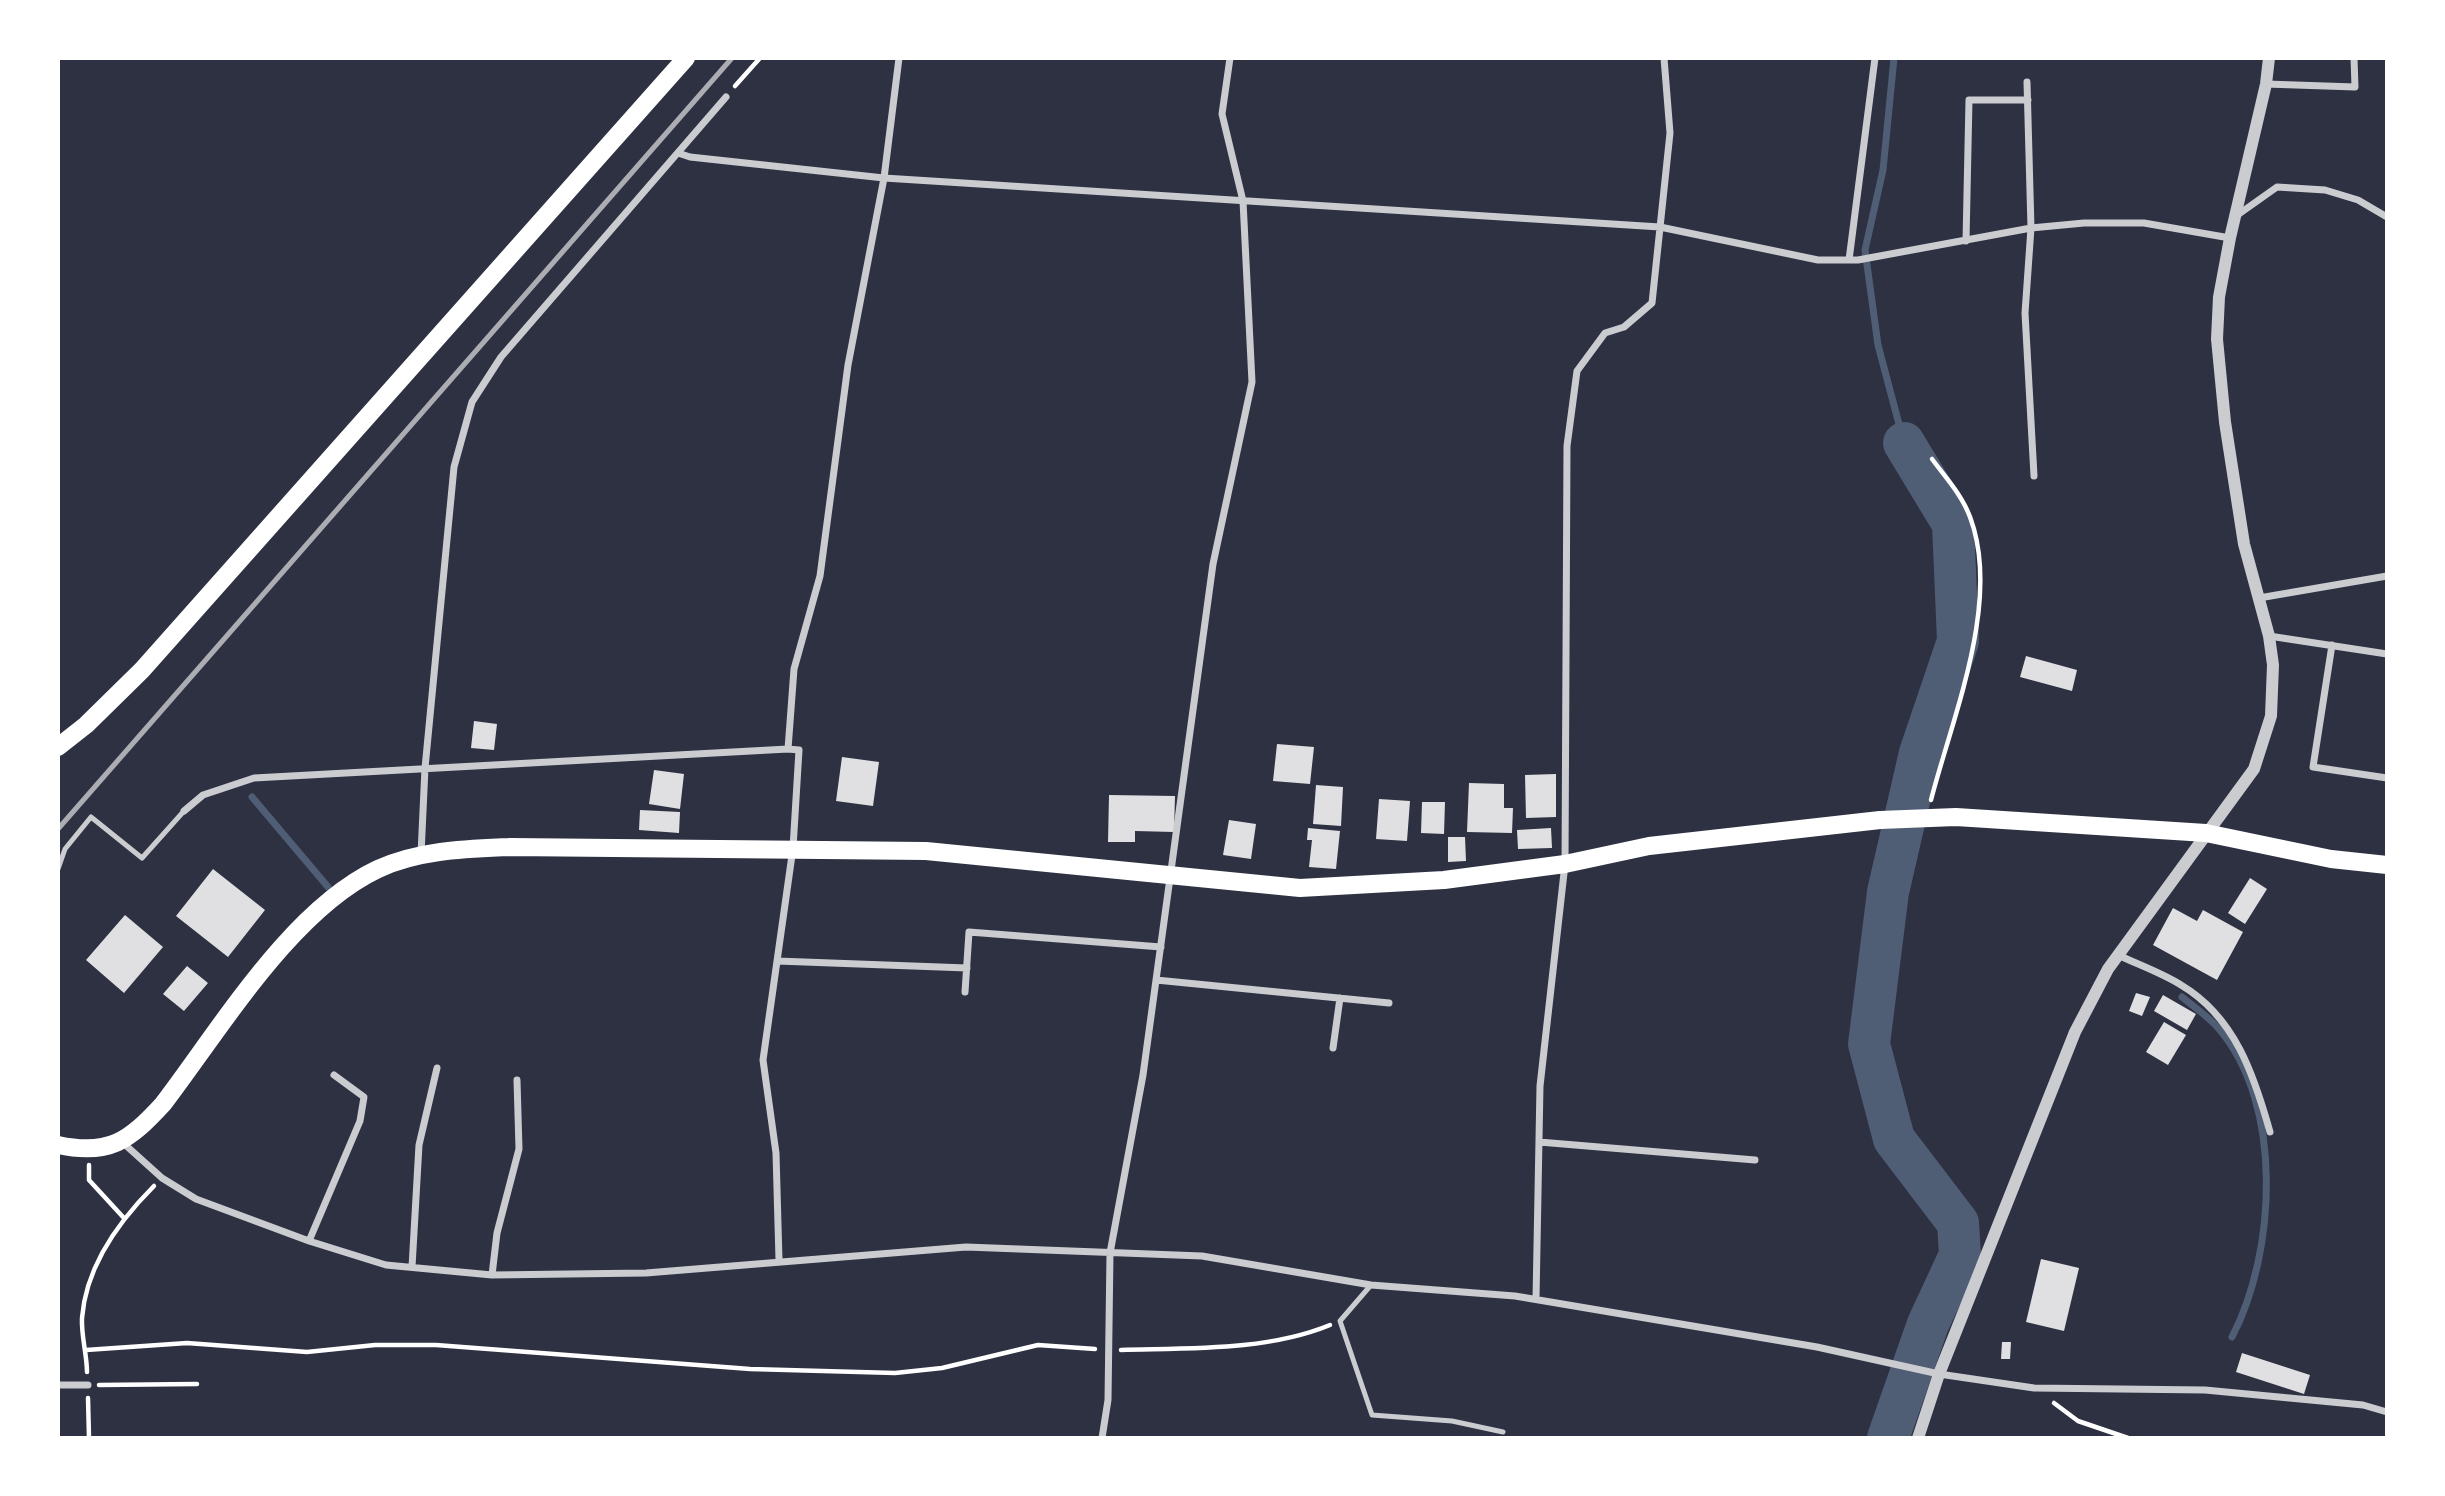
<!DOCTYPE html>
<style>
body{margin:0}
#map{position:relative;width:2445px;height:1496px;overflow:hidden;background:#2d3142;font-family:Roboto,sans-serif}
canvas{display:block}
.frame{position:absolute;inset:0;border:60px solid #fff;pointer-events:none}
</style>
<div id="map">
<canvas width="2445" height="1496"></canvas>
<div class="frame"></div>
</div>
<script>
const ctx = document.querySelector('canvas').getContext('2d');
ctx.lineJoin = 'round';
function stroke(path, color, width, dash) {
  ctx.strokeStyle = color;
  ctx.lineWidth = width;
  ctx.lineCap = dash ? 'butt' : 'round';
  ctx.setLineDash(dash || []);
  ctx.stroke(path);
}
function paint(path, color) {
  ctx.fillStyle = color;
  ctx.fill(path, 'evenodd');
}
stroke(new Path2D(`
 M 1894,58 L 1883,170 L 1865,250 L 1878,345 L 1904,443
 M 252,797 L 328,887
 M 2182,997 C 2194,1007 2209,1017 2219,1029 C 2284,1105 2276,1253 2232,1337`), '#4f5d75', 7);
stroke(new Path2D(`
 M 1888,1438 L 1928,1324 L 1960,1255 L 1958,1223 L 1894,1139 L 1869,1044 L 1888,892 L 1920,753 L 1958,641 L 1953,524 L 1904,443`), '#4f5d75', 42);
paint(new Path2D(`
 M 2026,656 L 2077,670 L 2072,691 L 2020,677 Z
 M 474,721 L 497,724 L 494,750 L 471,748 Z
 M 1277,744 L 1314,747 L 1310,784 L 1273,781 Z
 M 842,757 L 879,762 L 873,806 L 836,801 Z
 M 654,770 L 684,774 L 680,809 L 649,804 Z
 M 1556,774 L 1556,817 L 1526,818 L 1525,775 Z
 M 1469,783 L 1504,784 L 1504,808 L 1513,808 L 1512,833 L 1467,832 Z
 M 1316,785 L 1343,787 L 1341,826 L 1313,824 Z
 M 1109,795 L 1175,796 L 1174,832 L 1135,831 L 1135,842 L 1108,842 Z
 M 1379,799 L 1410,801 L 1407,841 L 1376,839 Z
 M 1422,802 L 1445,802 L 1444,834 L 1421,833 Z
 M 640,810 L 680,812 L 679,833 L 639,830 Z
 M 1229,820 L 1256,824 L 1251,859 L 1223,855 Z
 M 1308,828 L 1340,831 L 1336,869 L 1309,867 L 1312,840 L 1307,840 Z
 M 1551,828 L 1552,848 L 1518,849 L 1517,830 Z
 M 1448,837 L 1465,837 L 1466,861 L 1448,862 Z
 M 213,869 L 265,910 L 228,957 L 176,916 Z
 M 2250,878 L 2267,889 L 2245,924 L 2228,913 Z
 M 2173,908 L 2197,921 L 2203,910 L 2243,932 L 2217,980 L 2153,945 Z
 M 125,915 L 163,947 L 124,993 L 86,960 Z
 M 187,966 L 208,983 L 184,1011 L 163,994 Z
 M 2136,993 L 2150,997 L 2142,1016 L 2129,1011 Z
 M 2163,995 L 2196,1014 L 2187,1030 L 2154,1011 Z
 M 2164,1022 L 2186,1035 L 2168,1065 L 2146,1052 Z
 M 2041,1259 L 2079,1268 L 2064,1331 L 2026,1322 Z
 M 2002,1342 L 2011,1342 L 2010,1359 L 2001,1359 Z
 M 2242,1353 L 2310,1375 L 2304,1394 L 2236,1372 Z`), '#e0e0e3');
stroke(new Path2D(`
 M 735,86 L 760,58
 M 1931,800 C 1952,718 2002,601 1970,517 C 1962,495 1946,478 1932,459
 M 89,1165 L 89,1180 L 123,1217
 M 86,1350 L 187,1343 L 307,1352 L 375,1345 L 436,1345 L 750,1369 L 895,1373 L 942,1368 L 1038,1345 L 1095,1349
 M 1121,1350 C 1189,1348 1267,1351 1330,1325
 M 87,1372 C 87,1355 81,1335 82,1318 C 86,1266 119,1221 154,1186
 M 99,1385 L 197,1384
 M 88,1398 L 89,1438
 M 2054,1403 L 2078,1421 L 2128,1438`), '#fff', 4.5);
stroke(new Path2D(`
 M 58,869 L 65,849 L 91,817 L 142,858 L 184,811
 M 1371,1285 L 1340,1321 L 1372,1415 L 1452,1421 L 1503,1432`), '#caccd0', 5);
stroke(new Path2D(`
 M 2027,82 L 2031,228 L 2025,313 L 2034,476
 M 2266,84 L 2355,87 L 2354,58
 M 678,153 L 690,157 L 884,178 L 1660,227 L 1818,260 L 1858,260 L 2031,228 L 2084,223 L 2144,223 L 2230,238
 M 2236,216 L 2277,187 L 2325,190 L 2358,200 L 2387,217
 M 1966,241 L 1969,100 L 2028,100
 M 1849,260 L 1875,58
 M 2259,598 L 2387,576
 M 2269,636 L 2387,654
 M 2332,645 L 2313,767 L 2387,778
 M 184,811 L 203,795 L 254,778 L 788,749
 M 421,854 L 425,768 L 454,467 L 472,402 L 501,357 L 726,97
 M 2118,955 C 2139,965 2162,973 2181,985 C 2235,1017 2254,1075 2270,1132
 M 777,961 L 967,968
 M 1156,980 L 1389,1003
 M 965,992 L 969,932 L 1161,947
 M 1333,1048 L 1340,998
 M 121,1141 L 162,1178 L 196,1199 L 309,1241 L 386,1265 L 492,1275 L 646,1273 L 966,1247 L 1202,1256 L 1371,1285 L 1515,1296 L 1817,1347 L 1939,1374 L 2034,1388 L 2205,1390 L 2363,1405 L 2387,1412
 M 1539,1142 L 1755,1160
 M 309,1241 L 360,1121 L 364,1097 L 334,1075
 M 779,1260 L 776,1153 L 763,1060 L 793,848 L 799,750 L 788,749 L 794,669 L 820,576 L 848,365 L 884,178 L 899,58
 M 412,1267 L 419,1145 L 437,1068
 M 492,1275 L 497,1233 L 519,1149 L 517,1080
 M 1536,1299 L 1540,1086 L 1565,864 L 1567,446 L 1577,371 L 1605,333 L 1624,327 L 1652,303 L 1670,133 L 1664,58
 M 58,1385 L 88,1385
 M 1102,1438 L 1108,1400 L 1110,1253 L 1143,1075 L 1213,564 L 1252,382 L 1243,201 L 1222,114 L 1230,58`), '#caccd0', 7);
stroke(new Path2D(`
 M 1918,1438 L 1939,1374 L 2075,1032 L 2108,969 L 2254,769 L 2271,716 L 2273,665 L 2269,636 L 2244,544 L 2225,422 L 2217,339 L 2219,297 L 2230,238 L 2266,84 L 2269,58`), '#caccd0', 12);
stroke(new Path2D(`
 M 58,1145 C 109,1156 129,1141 163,1104 C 221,1028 291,910 378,869 C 419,850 466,849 510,847 L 926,851 L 1300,888 L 1444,880 L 1565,864 L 1649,846 L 1880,820 L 1956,817 L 2206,833 L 2331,859 L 2387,865`), '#fff', 18);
stroke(new Path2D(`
 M 58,747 L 86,725 L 142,670 L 686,58`), '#fff', 18);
stroke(new Path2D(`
 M 58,829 L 732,58`), '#abadb3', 5);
</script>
